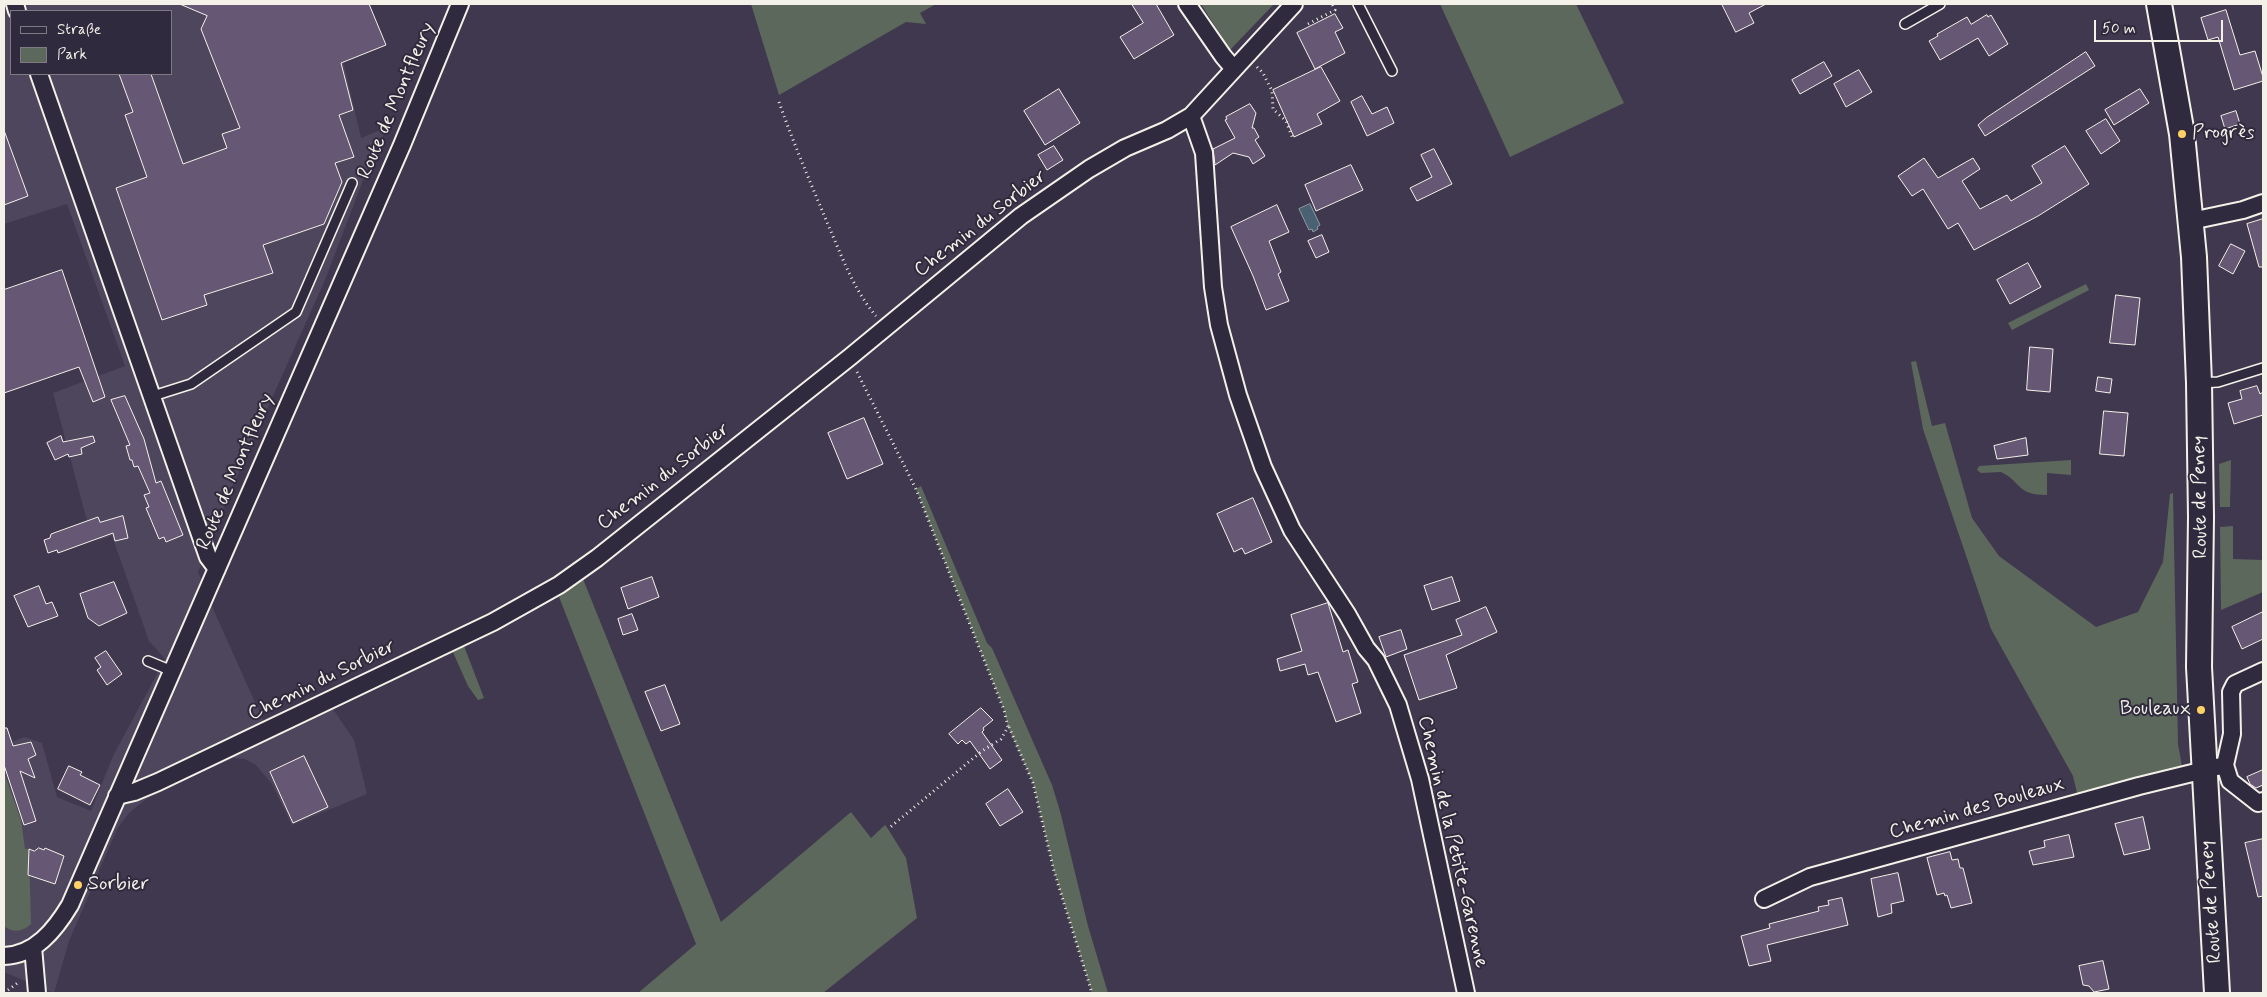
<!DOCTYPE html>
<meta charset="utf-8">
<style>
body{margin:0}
#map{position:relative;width:2267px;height:997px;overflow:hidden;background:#40384e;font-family:Mynerve,sans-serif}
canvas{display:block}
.frame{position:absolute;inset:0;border:5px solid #f4f1e8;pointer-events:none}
.legend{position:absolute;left:10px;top:10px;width:162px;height:65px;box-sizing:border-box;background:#2f2a3d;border:1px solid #7e7a81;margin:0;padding:6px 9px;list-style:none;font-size:15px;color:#f4f1e8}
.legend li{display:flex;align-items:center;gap:10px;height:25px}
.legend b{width:25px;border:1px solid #7e7a81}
.scale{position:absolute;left:2094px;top:20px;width:129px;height:22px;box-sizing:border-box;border:2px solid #f4f1e8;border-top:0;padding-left:6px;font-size:15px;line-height:18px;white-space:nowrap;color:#f4f1e8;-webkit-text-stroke:4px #2f2a3d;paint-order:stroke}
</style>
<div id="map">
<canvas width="2267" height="997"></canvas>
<div class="frame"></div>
<ul class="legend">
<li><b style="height:6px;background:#2f2a3d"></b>Straße</li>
<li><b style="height:14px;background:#5c685c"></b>Park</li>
</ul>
<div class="scale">50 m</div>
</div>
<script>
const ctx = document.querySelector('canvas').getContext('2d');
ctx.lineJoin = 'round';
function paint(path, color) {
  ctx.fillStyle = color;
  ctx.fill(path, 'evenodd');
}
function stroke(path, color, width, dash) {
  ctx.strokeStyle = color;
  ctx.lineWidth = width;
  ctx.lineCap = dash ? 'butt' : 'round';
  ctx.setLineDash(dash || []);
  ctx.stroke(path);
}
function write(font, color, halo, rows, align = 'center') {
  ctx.font = font + ' Mynerve,sans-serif';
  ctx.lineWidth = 4;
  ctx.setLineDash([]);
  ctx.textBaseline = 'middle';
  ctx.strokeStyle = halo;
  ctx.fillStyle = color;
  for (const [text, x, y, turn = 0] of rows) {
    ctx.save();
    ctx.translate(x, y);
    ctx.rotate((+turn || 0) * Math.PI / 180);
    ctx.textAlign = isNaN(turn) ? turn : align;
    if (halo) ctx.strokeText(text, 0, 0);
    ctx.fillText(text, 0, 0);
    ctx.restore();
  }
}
paint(new Path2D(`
 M 4,4 L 330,4 L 361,138 L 387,127 L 367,170 L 325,280 L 230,492 L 198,572 L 214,611 L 263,720 L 322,693 L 354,740 L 367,794 L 292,825 L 272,784 L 255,764 L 244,759 L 233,758 L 167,788 L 145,800 L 129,813 L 117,829 L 69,941 L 54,993 L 4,972 L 4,741 L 5,744 L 25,737 L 42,743 L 57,797 L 91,811 L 113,756 L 165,659 L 149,641 L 112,536 L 99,540 L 92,520 L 87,521 L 53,393 L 125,366 L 67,204 L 4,224 ZM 11,11 L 171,11 L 171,74 L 11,74 Z`), '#4e465c');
paint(new Path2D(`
 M 751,4 L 936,4 L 920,13 L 926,24 L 906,22 L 779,95 Z
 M 1201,4 L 1274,4 L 1230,50 Z
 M 1440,4 L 1576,4 L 1624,103 L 1510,157 Z
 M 2086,284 L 2089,290 L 2012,330 L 2008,323 Z
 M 1916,361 L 1932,426 L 1945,423 L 1972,518 L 1999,556 L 2096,627 L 2138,612 L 2163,562 L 2170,494 L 2173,493 L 2178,744 L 2182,766 L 2078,797 L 2073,776 L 1991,629 L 1923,429 L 1911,362 Z
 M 2071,460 L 2071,475 L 2047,473 L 2047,495 C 2016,495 2022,482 2001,472 L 1981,473 L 1977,470 L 1979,466 Z
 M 2231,460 L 2230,507 L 2220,507 L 2219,464 Z
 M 921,486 L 987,643 L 992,648 L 1052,785 L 1060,811 L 1088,926 L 1108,993 L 1092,993 L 1054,871 L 1033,783 L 1008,727 L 1004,710 L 916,489 Z
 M 2233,526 L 2233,559 L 2263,560 L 2263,592 L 2221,610 L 2220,527 Z
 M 583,579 L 721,922 L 851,812 L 871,838 L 885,825 L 888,829 L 906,858 L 917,918 L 823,993 L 638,993 L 696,944 L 559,597 Z
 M 464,646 L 484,698 L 478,700 L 468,686 L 452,650 Z
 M 4,772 L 21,820 L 25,849 L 29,849 L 31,924 C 23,932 12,933 4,926 Z`), '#5c685c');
const water = new Path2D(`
 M 1310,204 L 1320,225 L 1317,227 L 1318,229 L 1313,232 L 1312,229 L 1309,230 L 1299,209 Z`);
paint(water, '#4a6174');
stroke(water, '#8e9ba2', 1);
const building = new Path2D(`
 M 180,4 L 369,4 L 386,45 L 341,63 L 353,110 L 339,115 L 354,157 L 335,163 L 342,182 L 324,224 L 263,245 L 273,273 L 204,295 L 207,305 L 162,320 L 116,188 L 147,177 L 125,115 L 133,112 L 119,74 L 151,74 L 183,164 L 227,148 L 222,134 L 240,128 L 201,29 L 207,16 Z
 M 1132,4 L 1156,4 L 1174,35 L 1134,59 L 1120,37 L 1143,23 Z
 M 1722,4 L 1766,4 L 1749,13 L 1754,23 L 1736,32 Z
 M 2226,10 L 2240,55 L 2255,51 L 2263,77 L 2263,81 L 2234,90 L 2218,37 L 2208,40 L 2201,18 Z
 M 1335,14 L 1343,28 L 1335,32 L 1345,53 L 1315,69 L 1297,33 Z
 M 1987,15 L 1988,17 L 1991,15 L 2008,44 L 1989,56 L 1978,38 L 1940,60 L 1929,41 L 1938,36 L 1937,34 L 1967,17 L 1971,24 Z
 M 2086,52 L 2095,66 L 1985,136 L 1978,125 L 1986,118 Z
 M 1824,62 L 1832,76 L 1800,94 L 1792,80 Z
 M 1321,67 L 1340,101 L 1317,114 L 1322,124 L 1294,137 L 1273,90 Z
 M 1859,70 L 1872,92 L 1846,107 L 1834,84 Z
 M 1059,89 L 1080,123 L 1045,145 L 1024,111 Z
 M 2140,89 L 2149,103 L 2114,125 L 2105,110 Z
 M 1362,96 L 1372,114 L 1387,107 L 1394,123 L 1367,136 L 1351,102 Z
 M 1250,104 L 1256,113 L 1252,128 L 1254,128 L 1259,137 L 1255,140 L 1265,156 L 1253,164 L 1249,157 L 1233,153 L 1215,165 L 1213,149 L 1235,138 L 1225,120 L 1227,119 L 1226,117 Z
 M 2236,111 L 2240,124 L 2225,129 L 2221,116 Z
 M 2106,119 L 2120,141 L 2101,154 L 2086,131 Z
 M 5,133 L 28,196 L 4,205 L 4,134 Z
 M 1054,146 L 1063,160 L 1047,170 L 1038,155 Z
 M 2065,146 L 2089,184 L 2038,216 L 1974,250 L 1958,223 L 1948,229 L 1923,189 L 1912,196 L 1898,176 L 1924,158 L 1938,178 L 1973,158 L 1980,169 L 1962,181 L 1980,209 L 2007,195 L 2011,201 L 2042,183 L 2032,166 Z
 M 1434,149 L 1452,184 L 1417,201 L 1410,188 L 1432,177 L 1421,155 Z
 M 1351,165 L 1363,190 L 1316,211 L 1305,185 Z
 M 1277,205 L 1289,232 L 1269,241 L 1281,272 L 1278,274 L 1289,301 L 1266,310 L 1253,276 L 1231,227 Z
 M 2263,219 L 2263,267 L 2259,267 L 2247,224 Z
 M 1322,235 L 1329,252 L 1316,258 L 1308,241 Z
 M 2231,244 L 2245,251 L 2233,274 L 2219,266 Z
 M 2028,263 L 2041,287 L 2010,304 L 1997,280 Z
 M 62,270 L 105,397 L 93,402 L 79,367 L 4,393 L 4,290 Z
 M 2116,295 L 2140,298 L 2135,345 L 2110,343 Z
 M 2030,347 L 2053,349 L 2050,392 L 2027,390 Z
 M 2098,377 L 2112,379 L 2110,393 L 2096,391 Z
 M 2257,386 L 2260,394 L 2263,392 L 2263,415 L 2234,424 L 2228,403 L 2242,399 L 2240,391 Z
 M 125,396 L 144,439 L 156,483 L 161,481 L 183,535 L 166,542 L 164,537 L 159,539 L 146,508 L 149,507 L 144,495 L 150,493 L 138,466 L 134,467 L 132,460 L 130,460 L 126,446 L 130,445 L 111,400 Z
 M 2104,411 L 2128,413 L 2124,456 L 2100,454 Z
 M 864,418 L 883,464 L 847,479 L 828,433 Z
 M 61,436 L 63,442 L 93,436 L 95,442 L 81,448 L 82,454 L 69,457 L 68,454 L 55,460 L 47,443 Z
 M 2026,438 L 2028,455 L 1997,459 L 1994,446 Z
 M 1253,498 L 1272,542 L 1245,554 L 1242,548 L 1234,552 L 1217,514 Z
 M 123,516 L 128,538 L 115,541 L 113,533 L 58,553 L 57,550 L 48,553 L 44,540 L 50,538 L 51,534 L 98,517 L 100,522 Z
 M 652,577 L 659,597 L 628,609 L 621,588 Z
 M 1452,577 L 1460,601 L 1432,610 L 1424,586 Z
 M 114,582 L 127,613 L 99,626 L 88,618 L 80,594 Z
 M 39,586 L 46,604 L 52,602 L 58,616 L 28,627 L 14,596 Z
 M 1328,603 L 1343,652 L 1348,650 L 1358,682 L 1352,684 L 1361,713 L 1336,722 L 1318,672 L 1308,675 L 1305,664 L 1280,671 L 1277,659 L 1302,651 L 1291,615 Z
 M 1486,607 L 1497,632 L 1446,655 L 1457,688 L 1419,700 L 1404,655 L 1462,635 L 1456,620 Z
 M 2263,612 L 2263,639 L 2242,649 L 2232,627 Z
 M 632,614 L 638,630 L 623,635 L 618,619 Z
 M 1401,630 L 1407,649 L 1386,657 L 1379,637 Z
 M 106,651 L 122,674 L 107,685 L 97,670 L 101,667 L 95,658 Z
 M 665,685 L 680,724 L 661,731 L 645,692 Z
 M 981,708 L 993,720 L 983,728 L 984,730 L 982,732 L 1002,760 L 990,769 L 970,741 L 966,744 L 962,740 L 958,744 L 949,734 Z
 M 4,728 L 7,728 L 13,746 L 31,742 L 36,755 L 28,759 L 35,778 L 20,771 L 36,821 L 24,825 L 4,765 Z
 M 304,756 L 328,807 L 293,823 L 270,772 Z
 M 69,766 L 82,772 L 80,775 L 100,785 L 90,805 L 58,789 Z
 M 2263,770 L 2263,785 L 2256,788 L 2250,784 L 2247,777 Z
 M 1008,789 L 1023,812 L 1000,826 L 986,804 Z
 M 2143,817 L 2150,849 L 2124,855 L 2115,824 Z
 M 2069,835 L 2074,857 L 2033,865 L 2029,851 L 2045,847 L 2044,841 Z
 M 2263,839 L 2263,896 L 2258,897 L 2245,843 Z
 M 39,848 L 44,850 L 45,848 L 64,856 L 55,884 L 28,875 L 29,849 L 34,851 Z
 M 1950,852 L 1952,860 L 1958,859 L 1960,868 L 1963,868 L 1972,903 L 1951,908 L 1947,895 L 1945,896 L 1944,893 L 1937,895 L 1927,858 Z
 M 1898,873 L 1904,901 L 1891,904 L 1892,913 L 1878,917 L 1871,879 Z
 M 1842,898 L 1848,925 L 1767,945 L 1771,961 L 1749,966 L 1741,936 L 1770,928 L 1769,924 L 1819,911 L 1818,907 L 1829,905 L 1828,901 Z
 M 2103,961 L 2109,989 L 2094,992 L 2089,986 L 2083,985 L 2079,966 Z`);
paint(building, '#665874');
stroke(building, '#f4f1e8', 1);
const lane = new Path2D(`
 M 1358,4 L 1392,71
 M 1905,24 L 1940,4
 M 2199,383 L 2218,382 L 2263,368
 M 153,396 L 191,384 L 296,312 L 352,183
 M 148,661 L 172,671`);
const street = new Path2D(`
 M 15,4 L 17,11
 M 1187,4 L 1223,56 L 1234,69
 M 39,74 L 208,557 L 217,569
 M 1191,116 L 1204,153 L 1213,287 L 1219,325 L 1238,395 L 1263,467 L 1292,530 L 1347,614 L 1366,648 L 1376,660 L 1398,705 L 1420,779 L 1466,993
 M 2191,221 L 2243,210 L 2263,203
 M 2225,765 L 2232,734 L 2231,692 L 2235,684 L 2263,671
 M 117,796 L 134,792 L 158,782 L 493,622 L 559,585 L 597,558 L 850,357 L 1021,216 L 1089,169 L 1125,148 L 1167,130 L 1191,116 L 1294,4
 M 1764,899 L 1810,877 L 2139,786 L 2225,765 L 2230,781 L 2258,803 L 2263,801
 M 33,947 L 37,993
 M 4,956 C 35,955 55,930 70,905 L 402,145 L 460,4`);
const secondary = new Path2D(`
 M 2159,4 L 2182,134 L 2194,257 L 2199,383 L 2201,517 L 2199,667 L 2217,993`);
stroke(lane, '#f4f1e8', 12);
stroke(street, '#f4f1e8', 20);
stroke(secondary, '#f4f1e8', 28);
stroke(new Path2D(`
 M 1308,24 L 1335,10 L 1332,4
 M 1257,67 L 1263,73 L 1272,91 L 1273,109 L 1286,121 L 1293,139
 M 779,102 C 794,145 812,186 829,227 C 842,257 854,290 876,316
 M 857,372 L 916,489 L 1004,710 L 1008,727 L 1001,739 L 982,751 L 888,829
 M 1009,727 L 1033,783 L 1054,871 L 1092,993
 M 4,993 L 19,982`), '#f4f1e8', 3, [1, 4]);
stroke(lane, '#2f2a3d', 9);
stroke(street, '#2f2a3d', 16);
stroke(secondary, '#2f2a3d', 24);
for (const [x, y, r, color] of [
 [2182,134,5,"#ffd166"],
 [2201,710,5,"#ffd166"],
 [78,885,5,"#ffd166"]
]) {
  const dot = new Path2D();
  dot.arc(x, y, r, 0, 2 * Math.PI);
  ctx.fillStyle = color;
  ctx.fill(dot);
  stroke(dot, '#2f2a3d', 2);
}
write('20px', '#f4f1e8', '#2f2a3d', [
 ["Route de Montfleury",397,101,-67],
 ["Chemin du Sorbier",981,224,-38],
 ["Route de Montfleury",236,472,-67],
 ["Chemin du Sorbier",664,477,-38],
 ["Route de Peney",2201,497,-91],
 ["Chemin du Sorbier",322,681,-26],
 ["Chemin des Bouleaux",1977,809,-16],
 ["Chemin de la Petite-Garenne",1452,842,77],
 ["Route de Peney",2212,902,-94]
]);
write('20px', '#f4f1e8', '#2f2a3d', [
 ["Progrès",2192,134],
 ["Bouleaux",2191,710,"right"],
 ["Sorbier",88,885]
], 'left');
</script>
